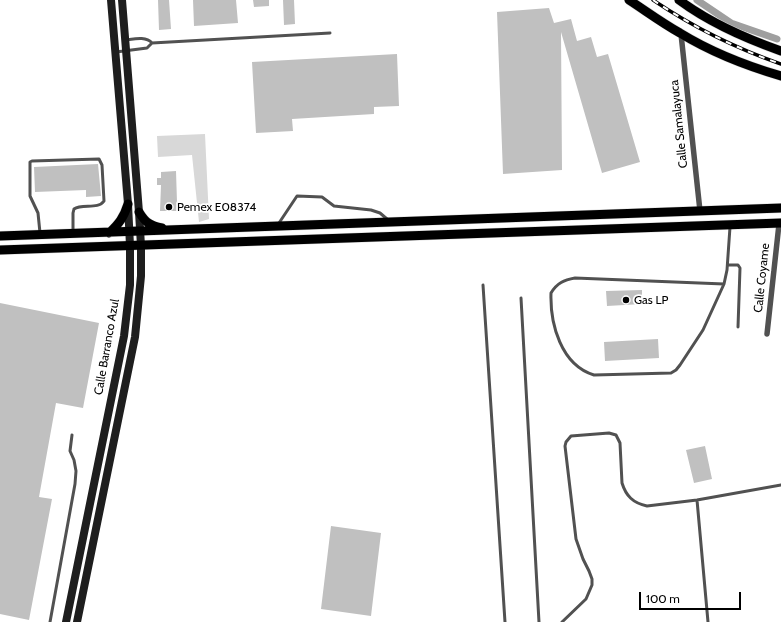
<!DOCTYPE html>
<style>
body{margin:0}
#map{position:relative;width:781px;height:622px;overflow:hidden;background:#fff;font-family:Cabin,sans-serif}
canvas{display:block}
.scale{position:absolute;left:639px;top:592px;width:102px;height:18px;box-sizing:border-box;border:2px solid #000;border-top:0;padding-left:5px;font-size:12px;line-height:14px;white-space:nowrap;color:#000;-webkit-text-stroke:3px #fff;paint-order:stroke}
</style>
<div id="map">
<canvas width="781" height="622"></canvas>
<div class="scale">100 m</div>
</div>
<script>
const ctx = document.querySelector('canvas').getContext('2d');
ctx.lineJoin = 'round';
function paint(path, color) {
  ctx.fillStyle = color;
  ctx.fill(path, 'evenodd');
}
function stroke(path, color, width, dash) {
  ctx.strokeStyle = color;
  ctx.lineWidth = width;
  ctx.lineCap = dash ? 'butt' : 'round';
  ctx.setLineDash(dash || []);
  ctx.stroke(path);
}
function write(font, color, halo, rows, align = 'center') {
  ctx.font = font + ' Cabin,sans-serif';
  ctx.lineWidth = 3.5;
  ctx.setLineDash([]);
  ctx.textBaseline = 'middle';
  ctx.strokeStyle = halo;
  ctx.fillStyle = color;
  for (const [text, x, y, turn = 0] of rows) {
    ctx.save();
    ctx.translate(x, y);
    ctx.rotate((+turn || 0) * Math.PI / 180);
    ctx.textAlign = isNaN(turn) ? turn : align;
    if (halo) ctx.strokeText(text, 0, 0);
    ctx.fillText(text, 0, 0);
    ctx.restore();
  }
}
paint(new Path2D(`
 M 205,134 L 209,219 L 199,222 L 192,155 L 158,157 L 157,136 Z`), '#d8d8d8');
stroke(new Path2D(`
 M 697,0 L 731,23 L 777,39`), '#9f9f9f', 7);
paint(new Path2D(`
 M 158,0 L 169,0 L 171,29 L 159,30 Z
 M 193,0 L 236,0 L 238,23 L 194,26 Z
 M 253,0 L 269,0 L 269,6 L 254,7 Z
 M 283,0 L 294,0 L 295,24 L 284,25 Z
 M 549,8 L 554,23 L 571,19 L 577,41 L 591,37 L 597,57 L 608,54 L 640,162 L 602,173 L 561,32 L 562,170 L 503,174 L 497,12 Z
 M 397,54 L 399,106 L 374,107 L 374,114 L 292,119 L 293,131 L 256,133 L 252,62 Z
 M 98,164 L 101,196 L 86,197 L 86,190 L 35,192 L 34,167 Z
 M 176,171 L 177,202 L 178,202 L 178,211 L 160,211 L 161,185 L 157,185 L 157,178 L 161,178 L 161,172 Z
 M 642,290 L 642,304 L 607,306 L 606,291 Z
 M 0,303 L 99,323 L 83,408 L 56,403 L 39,497 L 52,499 L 29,620 L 0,614 Z
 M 658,339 L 659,358 L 605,361 L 604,342 Z
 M 705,446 L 712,479 L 694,483 L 686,450 Z
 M 331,526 L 381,533 L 371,616 L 321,609 Z`), '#c0c0c0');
const primary = new Path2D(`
 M 629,0 C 646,11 662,23 680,33 C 711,52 747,66 781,76
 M 679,0 C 710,23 744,38 781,51
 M 139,212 C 145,222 150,226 162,228
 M 109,233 C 119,224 124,217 128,204
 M 0,236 L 781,208
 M 0,250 L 781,223`);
stroke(primary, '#dbdbdb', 10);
stroke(new Path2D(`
 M 126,40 C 134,39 146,36 152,43 L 330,33
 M 116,52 L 147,48 L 152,43
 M 279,223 L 297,196 L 322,197 L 334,206 L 371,210 L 380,213 L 387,219
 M 40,233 L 38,213 L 30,196 L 30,162 L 32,161 L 99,159 L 102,165 L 104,201 C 98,210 82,203 74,209 L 73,213 L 73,232
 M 728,265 L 738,265 L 740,268 L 738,327
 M 724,284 L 575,278 C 564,280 557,283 551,293 C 550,324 561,365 594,375 L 671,373 L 676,370 L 680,365 L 703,330 L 724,284 L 727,270 L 730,227
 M 483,285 L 505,622
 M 521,298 L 539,622
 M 697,500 L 708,622
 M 50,622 L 75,484 L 76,471 L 74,460 L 70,451 L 72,435
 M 562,622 L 586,599 L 592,585 L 592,579 L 589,571 L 583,559 L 576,539 L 565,446 L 566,442 L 571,436 L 609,433 L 616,435 L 620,443 L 622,483 C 626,496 633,503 647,506 L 697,500 L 781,485`), '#515151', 3);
stroke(new Path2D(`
 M 681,34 L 700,211
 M 767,334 L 779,224`), '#515151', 5.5);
stroke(new Path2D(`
 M 66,622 L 124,336 L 130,285 L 130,246 L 128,204 L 111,0
 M 77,622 L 135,337 L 141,276 L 141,246 L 139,212 L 122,0`), '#1e1e1e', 8);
stroke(primary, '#000', 9);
const rail = new Path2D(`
 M 653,0 C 693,27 735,48 781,64`);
stroke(rail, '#000', 3.5);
stroke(rail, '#fff', 2, [6]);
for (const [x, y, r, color] of [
 [169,207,4,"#000"],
 [626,300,4,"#000"]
]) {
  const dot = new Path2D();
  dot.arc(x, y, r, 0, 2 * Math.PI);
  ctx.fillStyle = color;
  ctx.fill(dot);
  stroke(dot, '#fff', 1.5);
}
write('12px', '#000', '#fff', [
 ["Calle Samalayuca",679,124,-96],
 ["Calle Coyame",762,278,-84],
 ["Calle Barranco Azul",107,347,-80]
]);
write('12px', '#000', '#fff', [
 ["Pemex E08374",177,207],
 ["Gas LP",634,300]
], 'left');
</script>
